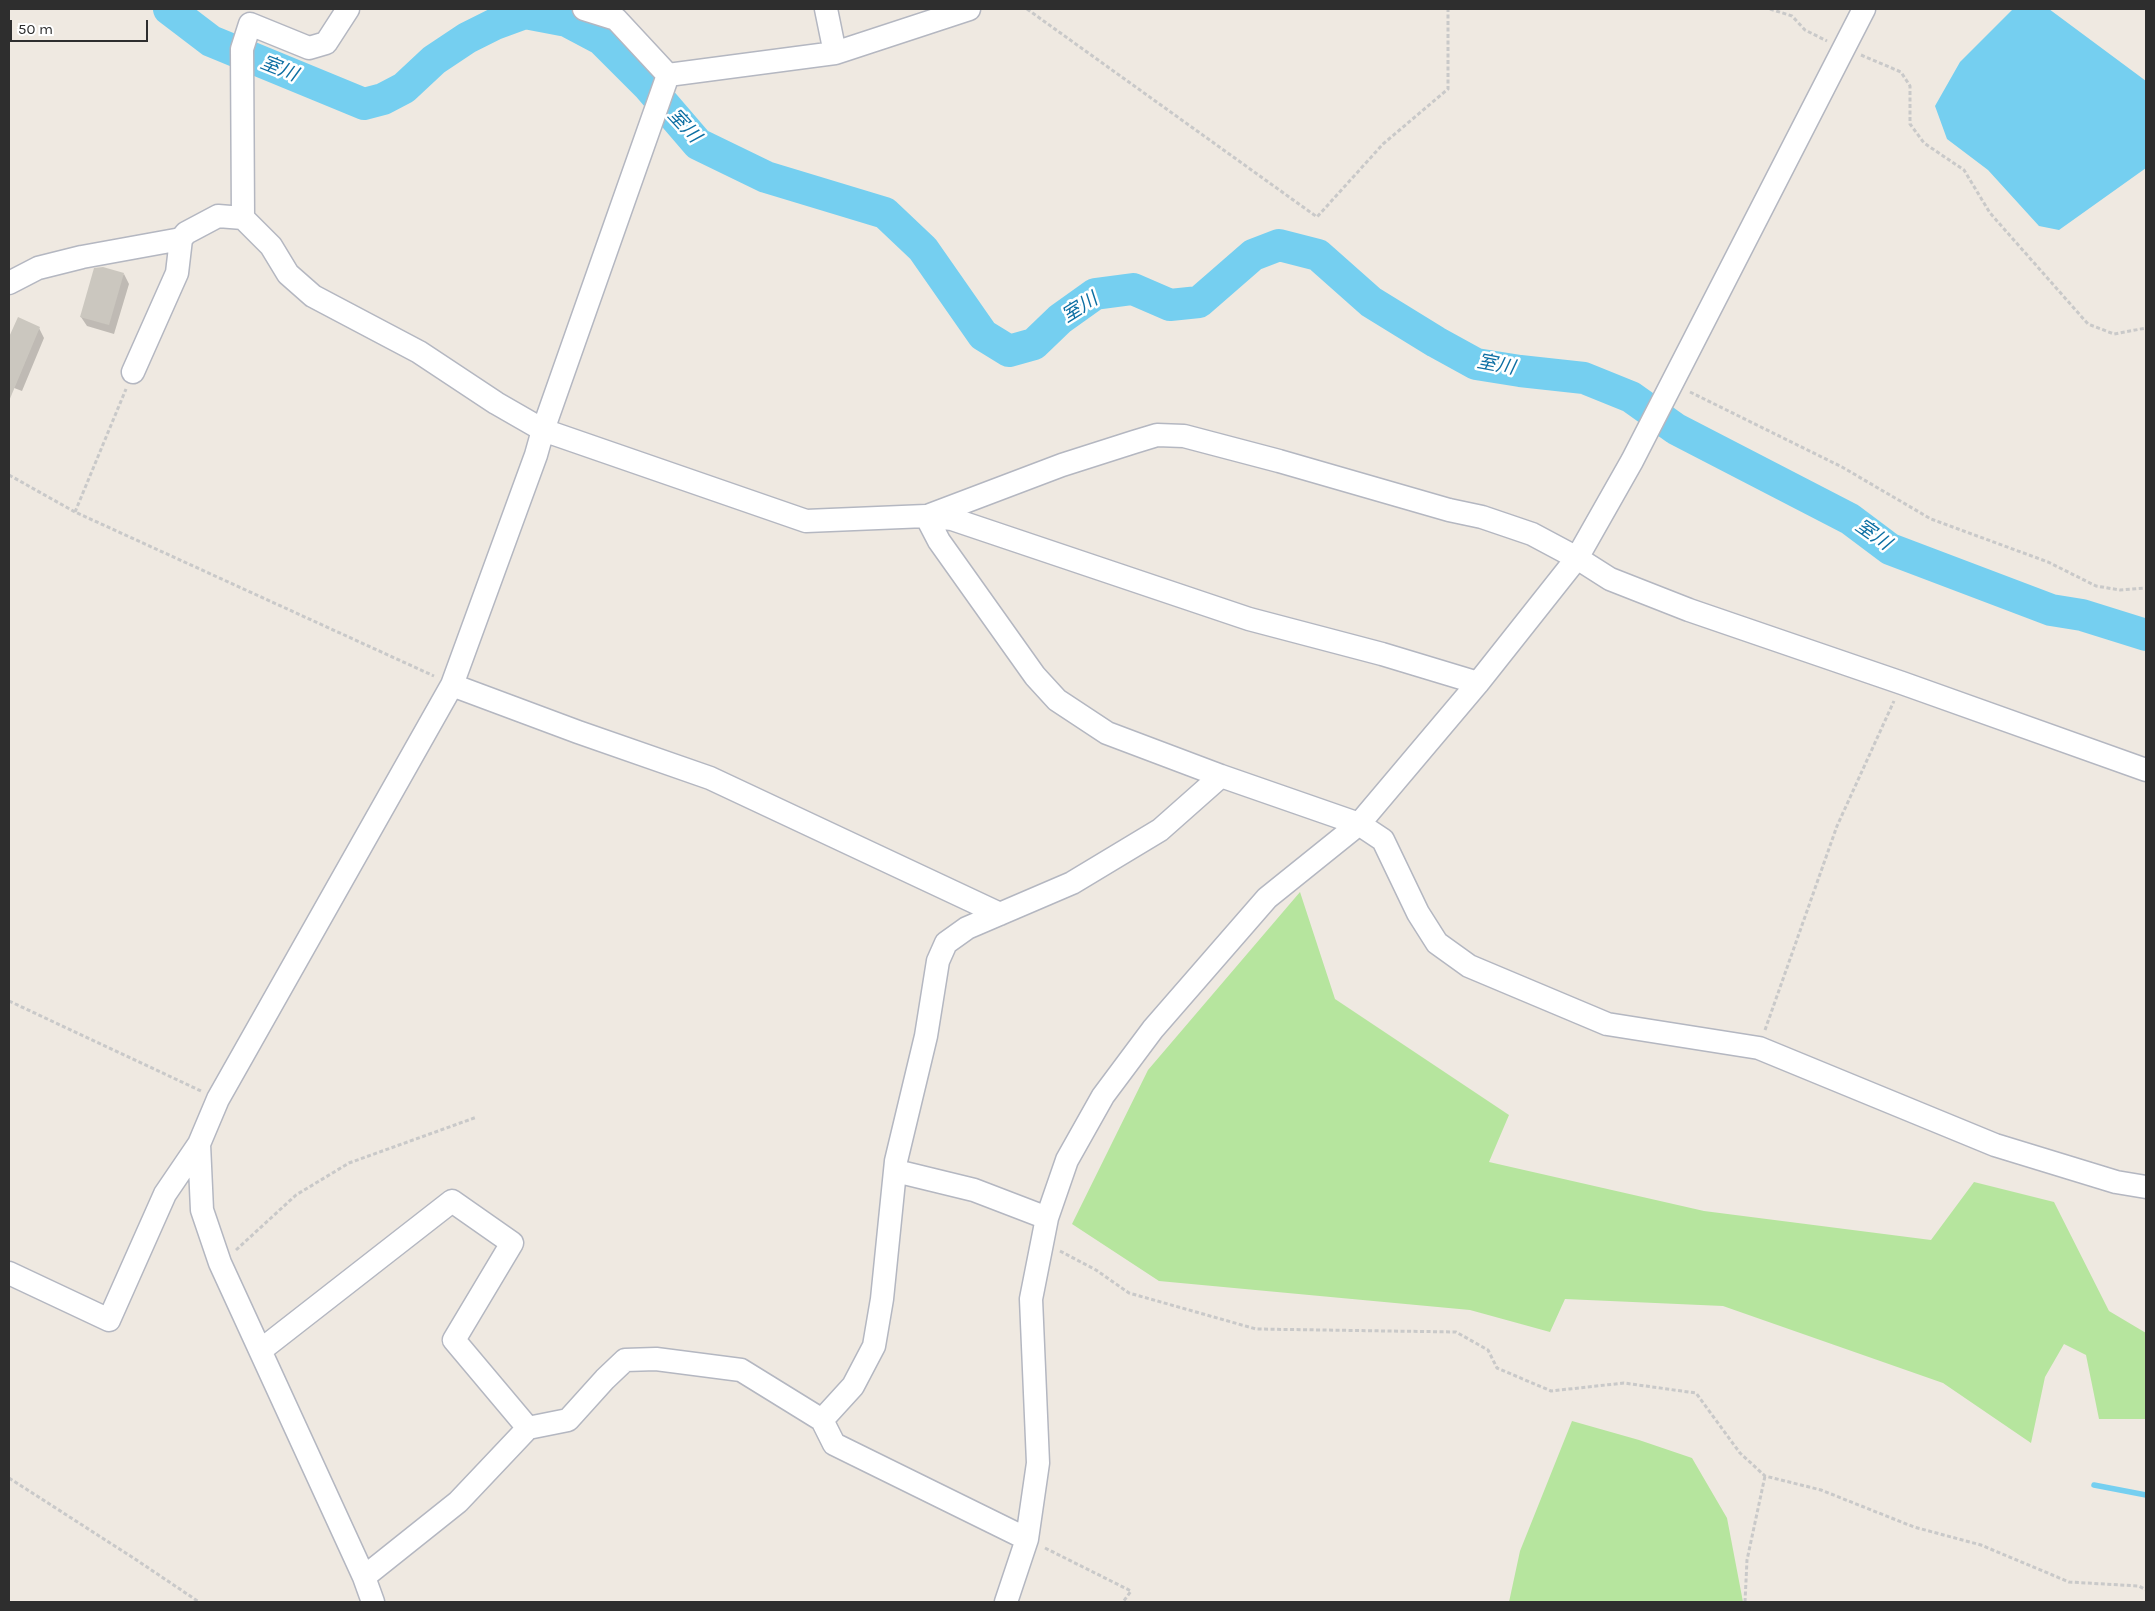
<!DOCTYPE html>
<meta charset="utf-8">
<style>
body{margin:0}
#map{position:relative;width:2155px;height:1611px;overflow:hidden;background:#efe9e1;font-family:Karla,sans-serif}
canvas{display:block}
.frame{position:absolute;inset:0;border:10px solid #2e2e2e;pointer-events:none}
.scale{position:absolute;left:10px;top:20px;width:138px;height:22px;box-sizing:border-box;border:2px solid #2e2e2e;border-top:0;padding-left:6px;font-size:15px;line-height:18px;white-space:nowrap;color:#2e2e2e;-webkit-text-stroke:4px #fff;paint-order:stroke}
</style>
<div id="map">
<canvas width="2155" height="1611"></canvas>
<div class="frame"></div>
<div class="scale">50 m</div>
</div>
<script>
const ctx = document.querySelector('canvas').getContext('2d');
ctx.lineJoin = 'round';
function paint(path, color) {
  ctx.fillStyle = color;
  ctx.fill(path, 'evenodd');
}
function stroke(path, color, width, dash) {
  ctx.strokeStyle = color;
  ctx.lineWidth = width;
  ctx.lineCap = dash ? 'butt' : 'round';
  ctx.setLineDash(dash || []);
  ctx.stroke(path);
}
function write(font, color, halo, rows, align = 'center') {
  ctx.font = font + ' Karla,"Noto Sans JP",sans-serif';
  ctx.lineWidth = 5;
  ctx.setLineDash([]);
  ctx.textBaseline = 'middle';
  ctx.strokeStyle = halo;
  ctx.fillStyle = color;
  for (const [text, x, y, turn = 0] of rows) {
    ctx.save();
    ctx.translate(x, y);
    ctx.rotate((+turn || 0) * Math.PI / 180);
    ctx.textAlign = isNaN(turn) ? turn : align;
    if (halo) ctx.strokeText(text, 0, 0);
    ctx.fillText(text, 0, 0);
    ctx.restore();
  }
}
paint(new Path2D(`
 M 1300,892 L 1335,999 L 1509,1115 L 1489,1162 L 1704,1211 L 1931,1240 L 1974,1182 L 2054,1202 L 2109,1311 L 2146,1333 L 2146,1419 L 2099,1419 L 2086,1355 L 2064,1344 L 2045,1377 L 2031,1443 L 1943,1383 L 1723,1306 L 1565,1299 L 1550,1332 L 1470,1310 L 1159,1281 L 1072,1224 L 1148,1070 Z
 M 1572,1421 L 1639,1440 L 1692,1458 L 1727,1518 L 1743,1602 L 1509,1602 L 1520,1551 Z`), '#b6e59e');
paint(new Path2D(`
 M 2013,9 L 2049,9 L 2146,81 L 2146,168 L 2059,230 L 2039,226 L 1988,170 L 1947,139 L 1935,106 L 1960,62 Z`), '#75cff0');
paint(new Path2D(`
 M 124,274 L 129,284 L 114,334 L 87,326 L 81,317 Z
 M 19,319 L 39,328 L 44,338 L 22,391 L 9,386 L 9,340 Z`), '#0003');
stroke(new Path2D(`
 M 2094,1485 L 2146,1495`), '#75cff0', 5.5);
stroke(new Path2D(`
 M 169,9 L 211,41 L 364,104 L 383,99 L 404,88 L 434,60 L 467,38 L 495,24 L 525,13 L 567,21 L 601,39 L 649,87 L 698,144 L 766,177 L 885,213 L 923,249 L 983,335 L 1009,351 L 1034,344 L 1060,319 L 1095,294 L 1133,289 L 1170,305 L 1199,302 L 1253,255 L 1279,245 L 1318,255 L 1371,302 L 1436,342 L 1476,364 L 1520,371 L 1584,378 L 1631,397 L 1676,429 L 1850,519 L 1890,549 L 2051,610 L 2082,615 L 2146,635`), '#75cff0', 32);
paint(new Path2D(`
 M 103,267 L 124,273 L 109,325 L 80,317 L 94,268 Z
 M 18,317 L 40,327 L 9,401 L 9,337 Z`), '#cbc7bf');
const minor = new Path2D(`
 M 584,9 L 616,19 L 668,75
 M 826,9 L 835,53
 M 668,75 L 835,53 L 969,9
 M 243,218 L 242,49 L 250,24 L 309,48 L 326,43 L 348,9
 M 9,283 L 38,268 L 82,257 L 181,239 L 186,233 L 218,216 L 243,218 L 271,246 L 288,274 L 313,296 L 419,352 L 496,403 L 543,430 L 806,521 L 926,516 L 952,519 L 1249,619 L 1382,654 L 1478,683
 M 133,372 L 177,273 L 181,239
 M 930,515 L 1062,465 L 1134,442 L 1157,435 L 1184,436 L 1279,461 L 1449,510 L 1482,517 L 1532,534 L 1577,558 L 1632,461 L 1864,9
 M 926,516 L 939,541 L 1035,676 L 1057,700 L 1107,733 L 1221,776 L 1359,824 L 1383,840 L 1418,913 L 1437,943 L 1469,966 L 1607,1024 L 1759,1048 L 1995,1145 L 2116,1182 L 2146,1187
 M 452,685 L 578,732 L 710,778 L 1000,914
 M 199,1144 L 202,1210 L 220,1263 L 364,1577 L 373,1602
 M 896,1171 L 974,1190 L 1047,1218
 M 9,1273 L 109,1320 L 165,1194 L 199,1144 L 218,1099 L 452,685 L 536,455 L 543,430 L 668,75
 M 261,1350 L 452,1201 L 512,1243 L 454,1340 L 528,1428
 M 822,1420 L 853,1386 L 874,1346 L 882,1299 L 896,1161 L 926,1036 L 938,961 L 946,943 L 967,928 L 1072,883 L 1160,830 L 1221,776
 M 364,1577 L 458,1502 L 528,1428 L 568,1420 L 605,1379 L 625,1360 L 656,1359 L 741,1370 L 822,1420 L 834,1444 L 1027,1539
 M 1006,1602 L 1027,1539 L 1038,1463 L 1031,1299 L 1047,1218 L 1067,1160 L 1103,1096 L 1153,1029 L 1267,898 L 1359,824 L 1478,683 L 1577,558 L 1610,579 L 1689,610 L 1902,683 L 2146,770`);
stroke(minor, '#b4b7c1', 25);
stroke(new Path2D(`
 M 1027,9 L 1317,217 L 1383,144 L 1448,89 L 1448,9
 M 1770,9 L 1792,16 L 1805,30 L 1827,41
 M 1861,55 L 1901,72 L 1910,86 L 1910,124 L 1924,143 L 1964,170 L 1990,213 L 2088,324 L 2114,334 L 2146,328
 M 1690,392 L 1842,467 L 1931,519 L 2048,562 L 2096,586 L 2120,590 L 2146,588
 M 9,475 L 75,512 L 434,676
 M 75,512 L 126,389
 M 9,1001 L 201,1091
 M 1765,1030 L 1837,826 L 1894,701
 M 236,1250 L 296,1195 L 349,1163 L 477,1117
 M 1060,1251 L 1096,1270 L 1129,1293 L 1256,1329 L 1456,1332 L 1488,1350 L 1497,1368 L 1551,1391 L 1624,1383 L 1696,1393 L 1740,1453 L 1765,1476 L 1821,1490 L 1914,1527 L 1981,1545 L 2069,1582 L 2139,1586 L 2146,1590
 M 9,1478 L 135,1559 L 199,1602
 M 1045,1548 L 1131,1591 L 1123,1602
 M 1745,1602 L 1747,1560 L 1765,1476`), '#c9c9c9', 3, [4, 2.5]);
stroke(minor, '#fff', 22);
write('italic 19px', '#0d6fa3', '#fff', [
 ["室川",279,69,22],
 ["室川",684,126,47],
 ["室川",1080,308,-32],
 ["室川",1496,365,11],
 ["室川",1873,535,35]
]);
</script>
